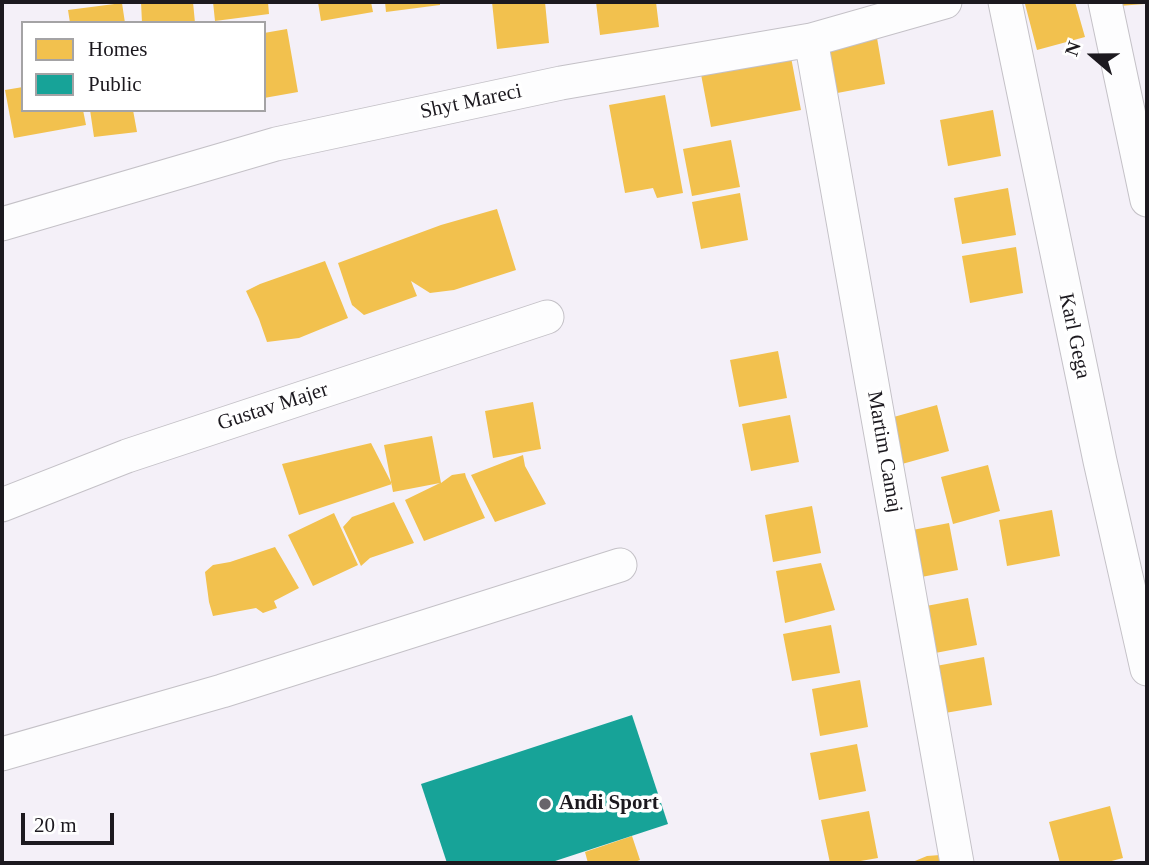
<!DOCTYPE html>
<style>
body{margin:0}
#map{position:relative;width:1149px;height:865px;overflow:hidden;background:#f4f0f8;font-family:Georgia,serif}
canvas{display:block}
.frame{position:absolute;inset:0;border:4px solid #1c191f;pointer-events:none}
.legend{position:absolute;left:21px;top:21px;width:245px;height:91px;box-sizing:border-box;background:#fff;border:2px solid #a4a3a5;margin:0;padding:9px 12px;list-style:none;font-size:21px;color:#1c191f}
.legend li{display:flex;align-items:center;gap:14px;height:35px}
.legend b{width:35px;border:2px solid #a4a3a5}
.north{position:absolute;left:1058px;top:21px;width:70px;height:70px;-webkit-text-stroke:5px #fff;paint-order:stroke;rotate:290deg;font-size:19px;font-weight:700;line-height:28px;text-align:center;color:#1c191f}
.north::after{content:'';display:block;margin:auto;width:24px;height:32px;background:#1c191f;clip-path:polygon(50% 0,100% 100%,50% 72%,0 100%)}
.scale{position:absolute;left:21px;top:813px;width:93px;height:32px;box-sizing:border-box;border:4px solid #1c191f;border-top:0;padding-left:9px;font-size:21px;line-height:24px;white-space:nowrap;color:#1c191f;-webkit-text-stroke:5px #fff;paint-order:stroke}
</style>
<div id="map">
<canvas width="1149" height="865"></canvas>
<div class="frame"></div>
<ul class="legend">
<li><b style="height:19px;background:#f2c14e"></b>Homes</li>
<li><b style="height:19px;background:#17a398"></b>Public</li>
</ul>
<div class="north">N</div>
<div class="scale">20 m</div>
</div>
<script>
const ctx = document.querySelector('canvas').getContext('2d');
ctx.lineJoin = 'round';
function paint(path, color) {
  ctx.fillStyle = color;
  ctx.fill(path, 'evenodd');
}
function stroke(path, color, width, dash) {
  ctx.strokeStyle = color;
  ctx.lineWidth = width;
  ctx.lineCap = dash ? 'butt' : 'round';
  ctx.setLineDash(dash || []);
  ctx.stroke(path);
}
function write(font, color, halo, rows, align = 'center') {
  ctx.font = font + ' Georgia,serif';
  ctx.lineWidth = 7;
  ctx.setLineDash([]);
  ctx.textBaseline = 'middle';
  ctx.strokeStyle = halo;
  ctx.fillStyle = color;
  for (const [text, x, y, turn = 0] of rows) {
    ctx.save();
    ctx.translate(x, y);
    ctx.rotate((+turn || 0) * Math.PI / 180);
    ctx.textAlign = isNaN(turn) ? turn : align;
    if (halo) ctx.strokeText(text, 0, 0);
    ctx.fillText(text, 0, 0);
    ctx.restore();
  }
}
paint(new Path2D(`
 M 141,2 L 193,2 L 195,23 L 142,23 Z
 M 213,2 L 268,2 L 269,14 L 215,21 Z
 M 318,2 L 371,2 L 373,12 L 321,21 Z
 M 385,2 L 440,2 L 440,5 L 386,12 Z
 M 492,2 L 545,2 L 549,43 L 497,49 Z
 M 596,2 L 656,2 L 659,27 L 600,35 Z
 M 1032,2 L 1075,2 L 1085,37 L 1037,50 L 1025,4 Z
 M 1119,2 L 1144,2 L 1144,4 L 1119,6 Z
 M 122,3 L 125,23 L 70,23 L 68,10 Z
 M 287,29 L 298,92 L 264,98 L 264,33 Z
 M 877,38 L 885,84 L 832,94 L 824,47 Z
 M 790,52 L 801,110 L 711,127 L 700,69 Z
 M 23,87 L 23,110 L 83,110 L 86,125 L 14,138 L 5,90 Z
 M 665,95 L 683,193 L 657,198 L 653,188 L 625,193 L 609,105 Z
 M 90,110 L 133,110 L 137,132 L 94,137 Z
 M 993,110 L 1001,156 L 948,166 L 940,120 Z
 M 731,140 L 740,187 L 692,196 L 683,149 Z
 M 1008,188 L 1016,235 L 962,244 L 954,198 Z
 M 740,193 L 748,240 L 701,249 L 692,202 Z
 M 497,209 L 516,270 L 454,290 L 430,293 L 411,281 L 417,296 L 364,315 L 352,305 L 338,263 L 441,225 Z
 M 1016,247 L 1023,293 L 970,303 L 962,256 Z
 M 325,261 L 348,318 L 299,338 L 267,342 L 259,319 L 246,291 L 260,284 Z
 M 778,351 L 787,398 L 739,407 L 730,360 Z
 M 533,402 L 541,449 L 493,458 L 485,411 Z
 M 937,405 L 949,451 L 902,464 L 890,418 Z
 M 790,415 L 799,462 L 751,471 L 742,424 Z
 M 432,436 L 441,483 L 452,475 L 465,473 L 466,477 L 485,518 L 424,541 L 405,500 L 440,483 L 393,492 L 384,445 Z
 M 371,443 L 392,484 L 299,515 L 282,464 Z
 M 523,455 L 525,466 L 546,504 L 495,522 L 471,475 Z
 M 988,465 L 1000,511 L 953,524 L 941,477 Z
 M 394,502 L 414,543 L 370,558 L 361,566 L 343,527 L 352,517 Z
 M 812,506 L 821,553 L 773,562 L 765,515 Z
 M 1052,510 L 1060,556 L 1007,566 L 999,520 Z
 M 334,513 L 358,565 L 313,586 L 288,535 Z
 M 949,523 L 958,570 L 911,579 L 902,532 Z
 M 275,547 L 299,588 L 274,601 L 277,608 L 263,613 L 256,608 L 213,616 L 209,602 L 205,572 L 213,565 L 230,562 Z
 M 821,563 L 835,610 L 785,623 L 776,571 Z
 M 968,598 L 977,645 L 930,654 L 921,607 Z
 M 831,625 L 840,673 L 792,681 L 783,634 Z
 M 984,657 L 992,705 L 945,713 L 936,666 Z
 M 860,680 L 868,727 L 820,736 L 812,689 Z
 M 857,744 L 866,791 L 819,800 L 810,753 Z
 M 1110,806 L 1123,858 L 1104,863 L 1060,863 L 1049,822 Z
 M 869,811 L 878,858 L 849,863 L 830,863 L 821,820 Z
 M 632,836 L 640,860 L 632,863 L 588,863 L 585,852 Z
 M 940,855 L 941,863 L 910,863 L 927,856 Z`), '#f2c14e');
paint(new Path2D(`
 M 632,715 L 668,824 L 549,863 L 447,863 L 421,784 Z`), '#17a398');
const street = new Path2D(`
 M 1005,2 L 1100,461 L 1147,669
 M 1105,2 L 1147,200
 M 811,40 L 957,863
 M 2,224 L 276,144 L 561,83 L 811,40 L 945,2
 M 2,505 L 127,456 L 547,317
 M 2,754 L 222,691 L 620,565`);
stroke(street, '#c4c1c7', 35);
stroke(street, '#fdfdfe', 33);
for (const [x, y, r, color] of [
 [545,804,7,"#68646b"]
]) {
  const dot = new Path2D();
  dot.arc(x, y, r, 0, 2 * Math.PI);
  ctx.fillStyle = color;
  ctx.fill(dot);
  stroke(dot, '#fff', 2.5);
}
write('21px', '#1c191f', '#fff', [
 ["Shyt Mareci",471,102,-12],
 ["Karl Gega",1074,336,78],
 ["Gustav Majer",273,407,-18],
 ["Martim Camaj",884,452,80]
]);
write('bold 21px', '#1c191f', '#fff', [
 ["Andi Sport",559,804]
], 'left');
</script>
